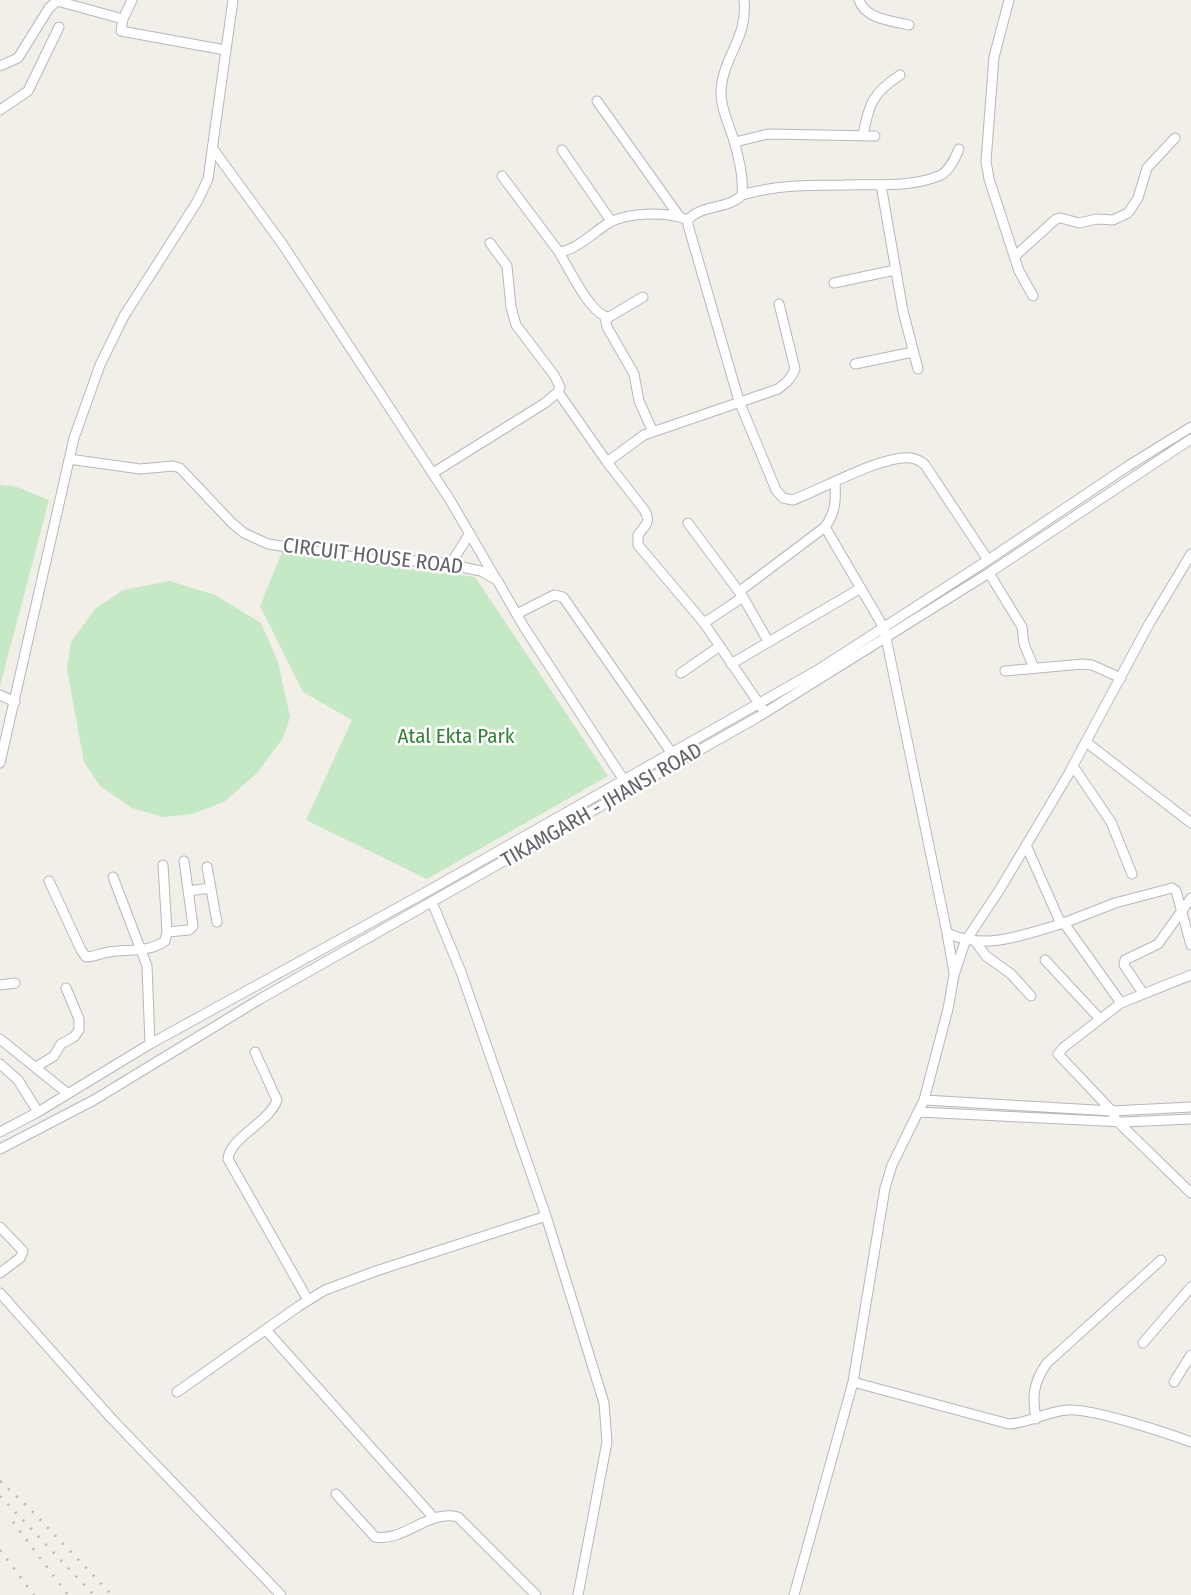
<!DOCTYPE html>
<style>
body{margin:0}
canvas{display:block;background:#f1efe8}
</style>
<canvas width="1191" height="1595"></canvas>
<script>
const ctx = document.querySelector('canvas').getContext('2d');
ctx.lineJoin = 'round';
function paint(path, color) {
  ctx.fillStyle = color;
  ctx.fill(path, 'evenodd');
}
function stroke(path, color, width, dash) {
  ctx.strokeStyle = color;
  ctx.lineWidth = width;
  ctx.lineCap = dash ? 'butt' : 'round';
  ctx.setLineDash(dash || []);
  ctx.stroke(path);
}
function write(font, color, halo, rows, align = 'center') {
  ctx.font = font + ' "Fira Sans Condensed",sans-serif';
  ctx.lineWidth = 5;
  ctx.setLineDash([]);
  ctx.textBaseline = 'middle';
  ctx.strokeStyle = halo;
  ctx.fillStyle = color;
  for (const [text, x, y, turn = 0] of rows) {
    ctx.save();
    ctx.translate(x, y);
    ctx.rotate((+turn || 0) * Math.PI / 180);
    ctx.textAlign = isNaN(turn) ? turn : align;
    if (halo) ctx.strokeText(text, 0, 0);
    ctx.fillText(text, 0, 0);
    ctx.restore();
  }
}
paint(new Path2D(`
 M 0,485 L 17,487 L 49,500 L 0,686 Z
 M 282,552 L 475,577 L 608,776 L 427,879 L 306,820 L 352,720 L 303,692 L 260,606 Z
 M 170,581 L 215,595 L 261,623 L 278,662 L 290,717 L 283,738 L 257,773 L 224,802 L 192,814 L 163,817 L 132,808 L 100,786 L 84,762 L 67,669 L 71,642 L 95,609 L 123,590 Z`), '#c5e8c5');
const minor = new Path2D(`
 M 132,0 L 123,19 L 121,31 L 225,50
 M 744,0 C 748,38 724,55 721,89 C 720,107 729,124 734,141 C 739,158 744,178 742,195 C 728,210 701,204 688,220 L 688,225 L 739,401 L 776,490 L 783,498 L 793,500 C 820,490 884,454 911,458 C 917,459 921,461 925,465 L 988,560
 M 859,0 C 865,19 892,21 909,25
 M 1009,0 L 994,57 L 986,161 L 989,179 L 1019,271 L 1033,296
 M 0,66 L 18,58 L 49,8 L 57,1 L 123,19
 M 597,101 L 679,216
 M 0,110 L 28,91 L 59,27
 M 863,135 C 869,103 873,93 900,75
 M 735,142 L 768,134 L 875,136
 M 213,149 L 283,245 L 450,500 L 496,579
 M 562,150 L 611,221
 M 502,176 L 559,252 C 576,250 593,233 607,224 C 626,212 668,211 688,220
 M 881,185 L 903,311 L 918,369
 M 742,195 C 775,185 810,185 844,185 C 875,184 912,188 941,175 C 950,170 955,158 959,149
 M 559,252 C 568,267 591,316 609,317 L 643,297
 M 1014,257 L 1056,219 L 1061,218 L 1079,223 L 1097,219 L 1113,220 L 1128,213 L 1138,198 L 1147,168 L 1175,138
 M 834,283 L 895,270
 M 605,317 L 607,327 L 634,374 L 639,401 L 653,432
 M 855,364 L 913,352
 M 558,392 L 607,462 L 645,511 C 651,522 645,526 638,535 L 638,545 L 704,623 L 762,708
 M 69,459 L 140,469 L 173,466 L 180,468 L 232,523 L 244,533 L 268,544 L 368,559 L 438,562 L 481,571 L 497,580 L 524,627 L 631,791
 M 607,462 L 644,435 L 778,389 C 786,383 791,379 795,369 L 779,304
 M 433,473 L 545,403 L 558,392 L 560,387 L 554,375 L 516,325 L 511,307 L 507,266 L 490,243
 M 688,523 L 743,597 L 704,623
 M 825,527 L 884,628 L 947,933 C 986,951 1021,935 1061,924
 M 450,565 L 470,533
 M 989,573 L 1022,627 L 1024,644 L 1034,668
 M 740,591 L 825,527 C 836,512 836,499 835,482
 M 743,597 L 768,641
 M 517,614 L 554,595 L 563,597 L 671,752
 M 731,664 L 861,588
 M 1005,671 L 1083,664 L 1092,665 L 1121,678
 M 681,673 L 720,646
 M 0,695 L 15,702
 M 1086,742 L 1191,823
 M 0,763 L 74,438 L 100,365 L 124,316 L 197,202 L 208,179 L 233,0
 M 1073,766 L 1111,822 L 1132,874
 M 1026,845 L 1061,924 L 1115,903 L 1172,888 L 1176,891 L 1191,945
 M 207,867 L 217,922
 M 113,877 L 147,966 L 150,1044
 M 49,881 L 81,950 L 86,957 C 94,957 101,953 109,952 C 128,949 148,953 165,941 L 167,932 L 163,865
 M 188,891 L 211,888
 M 432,902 L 461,972 L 546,1216 L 604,1403 L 607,1442 L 578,1595
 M 1064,923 L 1121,1003
 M 167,932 L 189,930 L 193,926 L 184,861
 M 947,933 L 954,973
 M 975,941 L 986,956 L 1011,974 L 1031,996
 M 1045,960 L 1100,1019
 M 1191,975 L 1121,1003 L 1064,1047 L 1058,1054 L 1112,1111 L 1116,1120 L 1191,1193
 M 0,985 L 15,983
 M 1143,993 L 1124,965 L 1125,960 L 1158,944 L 1191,898
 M 0,1039 L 67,1093
 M 255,1052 L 277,1100 C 270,1122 230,1137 228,1159 L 308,1300
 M 0,1064 L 18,1080 L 38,1112
 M 36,1067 L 54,1056 L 61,1044 L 74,1037 L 79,1030 L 79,1019 L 66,988
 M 924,1100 L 1112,1111 L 1191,1107
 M 918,1112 L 1124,1122 L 1191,1119
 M 0,1132 L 38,1112 L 150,1044 L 428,891 L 816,671 L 988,560 L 1128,466 L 1191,427
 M 0,1149 L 94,1100 L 260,999 L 758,717 L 989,573 L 1191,439
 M 0,1227 L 23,1251 L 20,1258 L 0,1273
 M 0,1293 L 111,1418 L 281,1595
 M 266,1330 L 434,1518
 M 1143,1343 L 1191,1287
 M 853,1382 L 1009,1424 C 1030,1423 1047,1411 1068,1410 C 1091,1408 1167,1433 1191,1442
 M 1174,1382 L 1191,1355
 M 177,1392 L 299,1306 L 325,1290 L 376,1271 L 546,1216
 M 1036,1419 C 1032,1397 1033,1383 1047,1363 L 1161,1260
 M 336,1494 L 375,1537 C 405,1542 428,1509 458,1517 L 536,1595
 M 794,1595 L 853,1382 L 885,1188 L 892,1165 L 924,1100 L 948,1009 L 954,975 L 965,942 L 1000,889 L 1068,775 L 1149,624 L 1191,554`);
stroke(minor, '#b5b8bc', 11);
stroke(minor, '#fff', 9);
stroke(new Path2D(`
 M 0,1481 L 28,1507 L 112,1595
 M 0,1496 L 94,1595
 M 13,1522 L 68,1595
 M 0,1550 L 34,1595`), '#b6b7b8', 2.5, [2, 9]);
write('21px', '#5f6368', '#fff', [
 ["CIRCUIT HOUSE ROAD",373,557,7],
 ["TIKAMGARH - JHANSI ROAD",602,806,-30]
]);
write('21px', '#348238', '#fff', [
 ["Atal Ekta Park",456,737]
]);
</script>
